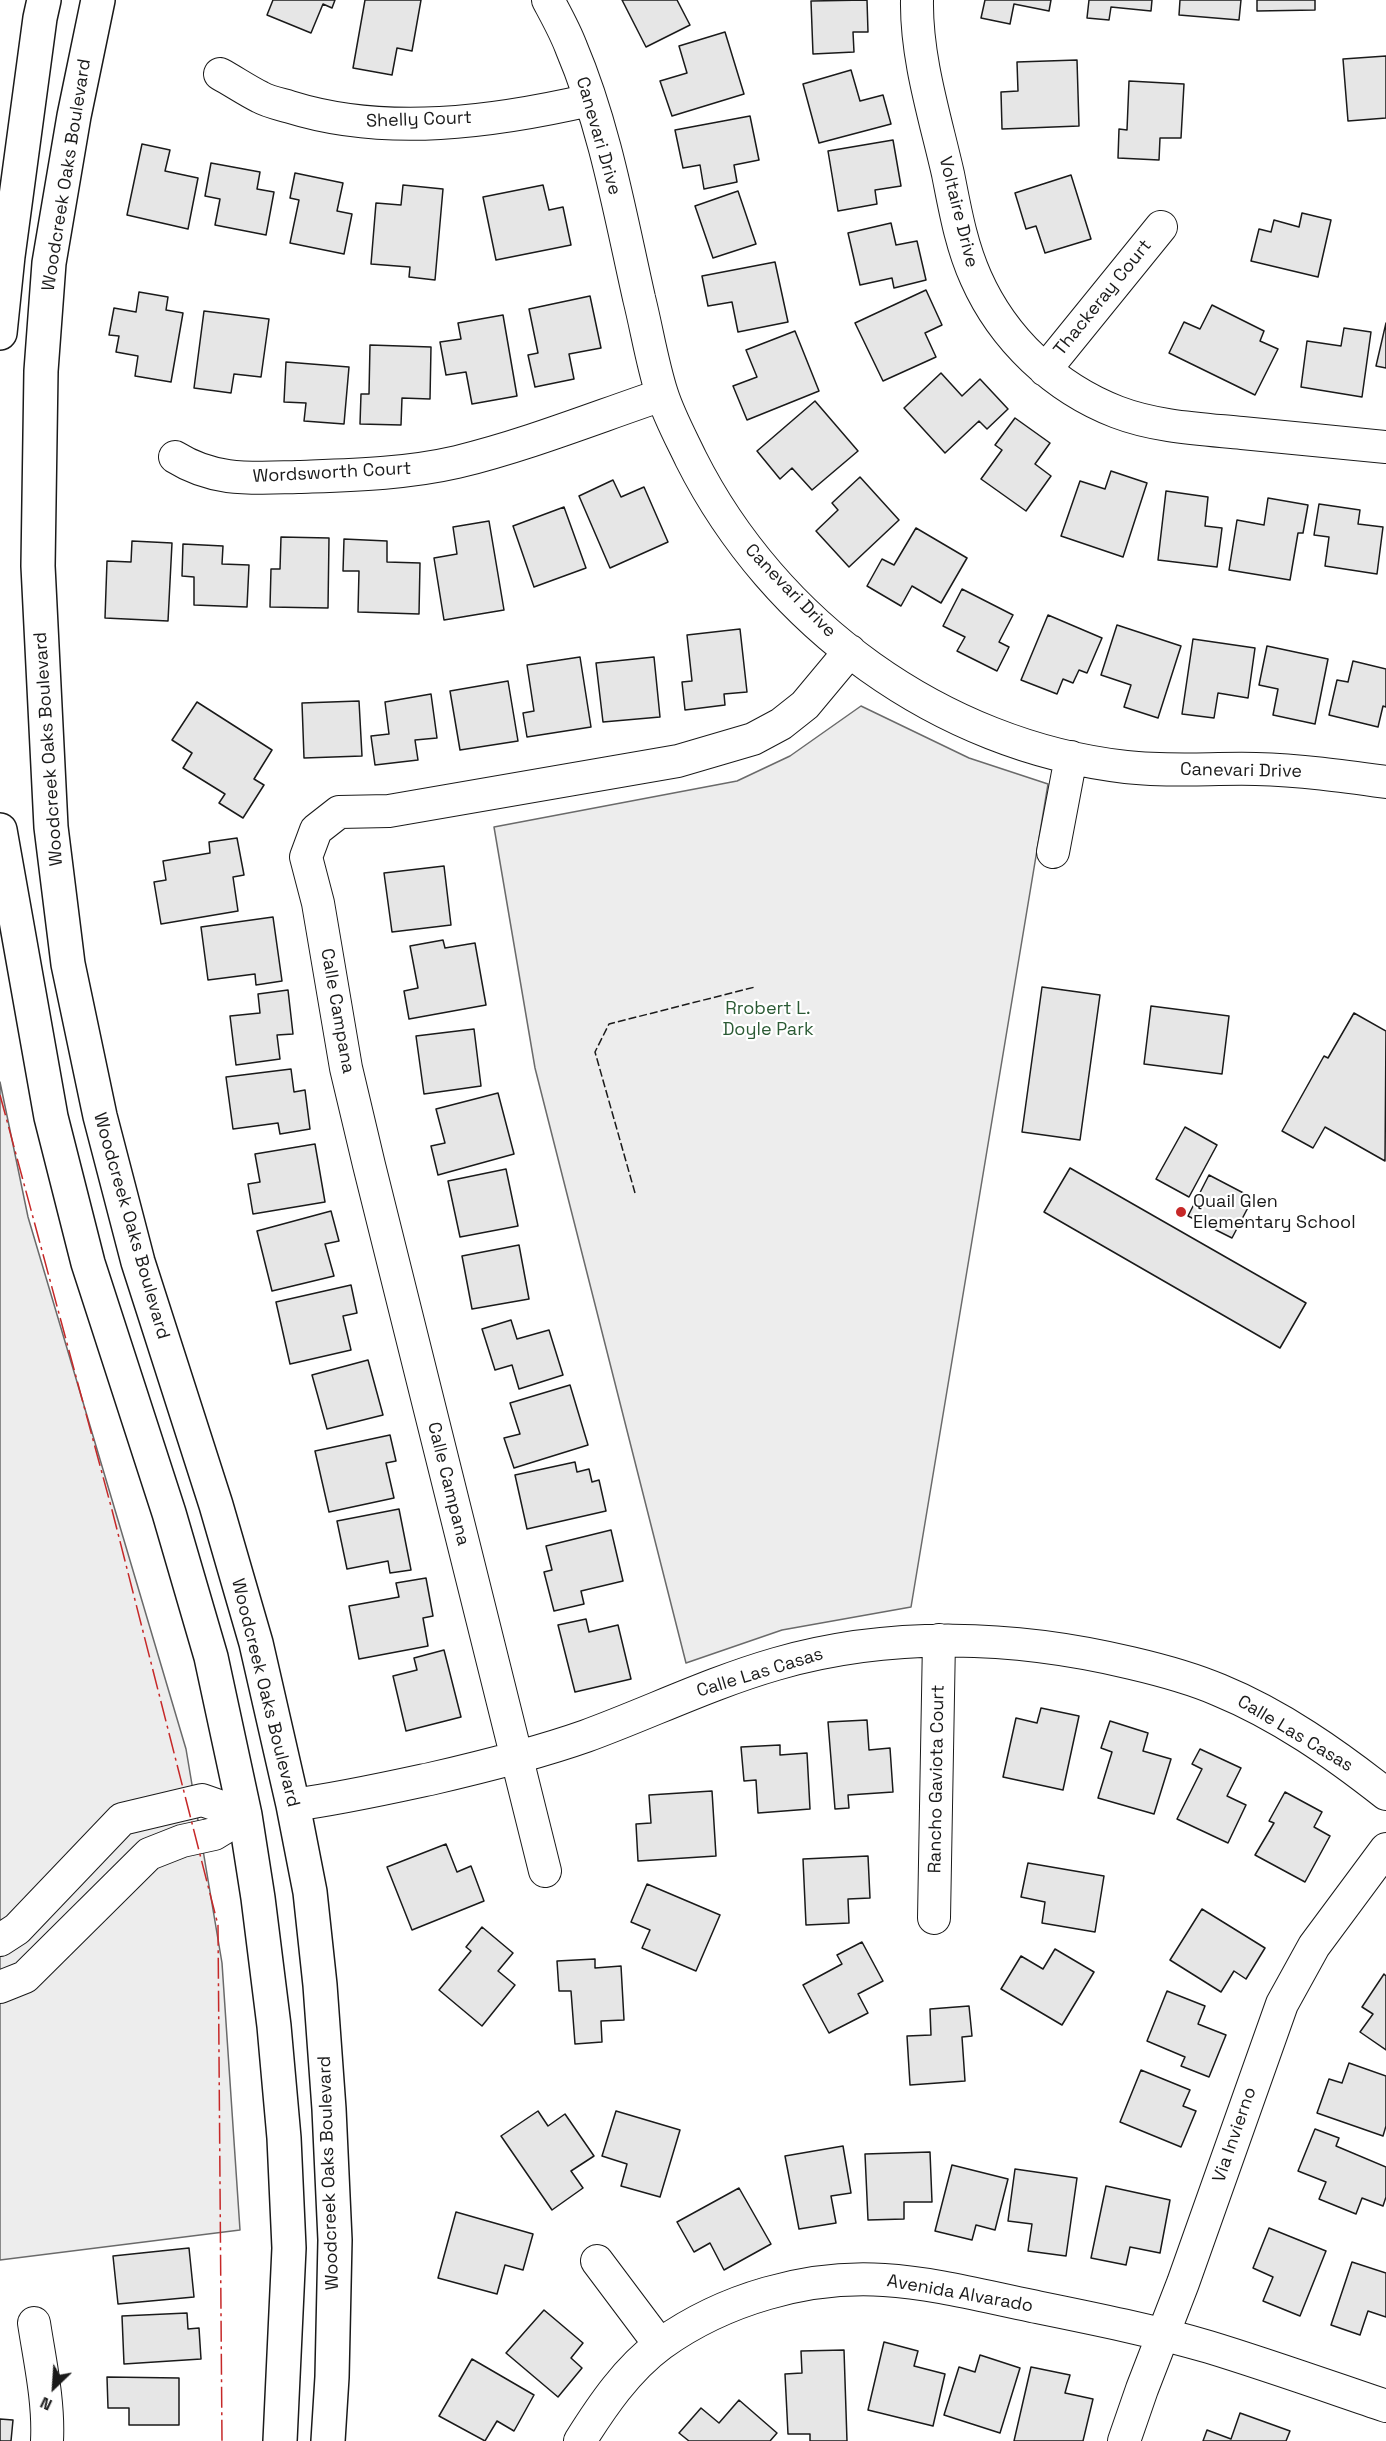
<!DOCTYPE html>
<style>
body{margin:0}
#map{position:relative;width:1386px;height:2441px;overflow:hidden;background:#fff;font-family:"Space Grotesk",sans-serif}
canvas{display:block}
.north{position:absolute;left:24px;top:2357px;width:60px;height:60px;-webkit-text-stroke:4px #fff;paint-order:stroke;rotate:205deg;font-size:16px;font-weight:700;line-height:24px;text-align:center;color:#1a1a1a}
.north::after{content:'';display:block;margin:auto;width:21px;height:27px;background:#1a1a1a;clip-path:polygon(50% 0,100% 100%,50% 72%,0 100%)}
</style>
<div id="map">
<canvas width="1386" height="2441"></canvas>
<div class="north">N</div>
</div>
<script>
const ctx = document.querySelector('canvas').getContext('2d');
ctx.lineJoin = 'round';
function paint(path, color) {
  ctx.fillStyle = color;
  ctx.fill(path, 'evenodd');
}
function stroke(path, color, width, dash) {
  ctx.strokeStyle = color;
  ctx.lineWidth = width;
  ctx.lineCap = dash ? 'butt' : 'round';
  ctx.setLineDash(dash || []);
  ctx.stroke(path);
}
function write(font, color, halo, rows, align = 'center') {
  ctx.font = font + ' "Space Grotesk",sans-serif';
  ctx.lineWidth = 4.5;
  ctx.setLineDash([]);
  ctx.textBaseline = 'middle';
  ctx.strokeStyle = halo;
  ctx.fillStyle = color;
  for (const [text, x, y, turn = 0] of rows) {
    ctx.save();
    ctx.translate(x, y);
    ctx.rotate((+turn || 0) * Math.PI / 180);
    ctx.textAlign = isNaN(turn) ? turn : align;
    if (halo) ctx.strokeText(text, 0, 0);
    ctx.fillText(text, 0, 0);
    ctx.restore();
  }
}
const built = new Path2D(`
 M 861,706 L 969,758 L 1048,784 L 911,1607 L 782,1630 L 686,1663 L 535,1068 L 494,827 L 737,781 L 790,756 Z
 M 0,1082 L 28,1217 L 186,1749 L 222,1963 L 240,2230 L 0,2260 Z`);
paint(built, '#ededed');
stroke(built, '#6a6a6a', 1.5);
const building = new Path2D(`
 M 273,0 L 335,0 L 332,8 L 323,4 L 311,33 L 267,15 Z
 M 365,0 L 421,0 L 412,51 L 397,48 L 392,75 L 353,68 Z
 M 622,0 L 677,0 L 690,25 L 646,47 Z
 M 867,0 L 868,32 L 853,32 L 854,52 L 813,54 L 811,1 Z
 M 985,0 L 1051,0 L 1049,11 L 1014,4 L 1010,24 L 981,18 Z
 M 1089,0 L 1152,0 L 1151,11 L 1111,7 L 1109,20 L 1087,18 Z
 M 1180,0 L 1241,0 L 1239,20 L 1179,15 Z
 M 1257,0 L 1315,0 L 1315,10 L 1257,11 Z
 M 725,32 L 744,94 L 672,116 L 660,81 L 687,73 L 679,46 Z
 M 1386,56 L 1386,118 L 1348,121 L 1343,59 Z
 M 1077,60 L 1079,126 L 1002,129 L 1001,92 L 1018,91 L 1017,62 Z
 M 851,70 L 860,101 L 883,95 L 891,124 L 819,143 L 803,84 Z
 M 1129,81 L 1184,84 L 1181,138 L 1160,138 L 1159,160 L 1118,158 L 1119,129 L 1127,130 Z
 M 750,116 L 759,160 L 734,165 L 737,182 L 704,189 L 700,165 L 683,168 L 675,130 Z
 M 893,140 L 901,186 L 875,190 L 877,204 L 838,211 L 828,151 Z
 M 142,144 L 170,150 L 165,171 L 198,178 L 188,229 L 127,215 Z
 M 211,163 L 260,172 L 257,189 L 274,192 L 266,235 L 215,225 L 220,199 L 205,196 Z
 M 295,173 L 343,183 L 337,211 L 352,214 L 344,254 L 290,243 L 299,200 L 290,198 Z
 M 1071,175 L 1091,239 L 1045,253 L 1036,226 L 1026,229 L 1015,193 Z
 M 403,185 L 443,189 L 435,280 L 409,277 L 410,267 L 371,264 L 376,203 L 401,205 Z
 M 543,185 L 549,210 L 563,207 L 571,245 L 496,260 L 483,197 Z
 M 738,191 L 756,244 L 713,258 L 695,206 Z
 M 1302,213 L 1331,220 L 1318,277 L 1251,261 L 1259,229 L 1271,232 L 1274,220 L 1299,227 Z
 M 891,223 L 896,245 L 917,241 L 926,280 L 894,288 L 892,278 L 860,285 L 848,233 Z
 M 775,262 L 788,322 L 738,332 L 732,302 L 708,306 L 702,276 Z
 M 926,290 L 942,325 L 925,333 L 936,357 L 883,381 L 855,323 Z
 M 139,292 L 168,297 L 166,310 L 183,313 L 171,382 L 135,376 L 138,356 L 116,352 L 119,336 L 109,335 L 114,308 L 136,312 Z
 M 590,296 L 601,348 L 569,354 L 574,379 L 535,387 L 528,355 L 538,353 L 529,309 Z
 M 1212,305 L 1264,331 L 1260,341 L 1278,349 L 1255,395 L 1169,353 L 1184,322 L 1200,329 Z
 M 204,311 L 269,319 L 261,377 L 234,374 L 231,393 L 194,388 Z
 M 503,315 L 517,396 L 472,404 L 466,372 L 446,375 L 440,342 L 461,339 L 458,323 Z
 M 1386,323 L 1386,368 L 1376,366 Z
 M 1344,328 L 1371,332 L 1362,397 L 1301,387 L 1307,341 L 1341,346 Z
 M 795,331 L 819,391 L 747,420 L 733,386 L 757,377 L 746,350 Z
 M 370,345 L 431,347 L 430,399 L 402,398 L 401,425 L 360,424 L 361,394 L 369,394 Z
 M 286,362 L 349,367 L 344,424 L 304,421 L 306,403 L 284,402 Z
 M 941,373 L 962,396 L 980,379 L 1008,409 L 987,429 L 979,421 L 945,453 L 904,408 Z
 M 815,401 L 858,451 L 812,490 L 792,468 L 780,479 L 757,451 Z
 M 1015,418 L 1050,443 L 1035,464 L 1051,476 L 1026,511 L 981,479 L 1002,450 L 995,445 Z
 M 1111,471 L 1147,483 L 1123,557 L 1061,536 L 1080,481 L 1105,489 Z
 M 860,477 L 899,520 L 849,567 L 816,531 L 838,510 L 832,503 Z
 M 613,480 L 621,497 L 644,487 L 668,542 L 610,568 L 579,496 Z
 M 1166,491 L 1208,497 L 1205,526 L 1222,528 L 1217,567 L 1158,560 Z
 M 1268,498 L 1308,505 L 1303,533 L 1298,533 L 1290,580 L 1229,570 L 1237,520 L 1264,525 Z
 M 1319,504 L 1360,510 L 1358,524 L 1383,527 L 1377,574 L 1325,566 L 1329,537 L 1314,535 Z
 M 564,507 L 586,568 L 534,587 L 513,526 Z
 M 489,521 L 504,610 L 444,620 L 434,558 L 457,554 L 453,527 Z
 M 916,528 L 967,558 L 941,603 L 912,586 L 901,606 L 867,586 L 882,559 L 894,565 Z
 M 281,537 L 329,538 L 328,608 L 270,607 L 271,569 L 280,569 Z
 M 344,539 L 387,541 L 387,562 L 420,563 L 419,614 L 358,612 L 359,571 L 343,571 Z
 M 132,541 L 172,543 L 168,621 L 105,618 L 107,561 L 131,562 Z
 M 183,544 L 223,546 L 222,564 L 249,565 L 247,607 L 194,605 L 194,577 L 182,576 Z
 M 962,589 L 1013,615 L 999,642 L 1009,647 L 997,671 L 957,651 L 965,637 L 943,626 Z
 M 1048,615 L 1102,638 L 1087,673 L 1079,670 L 1073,683 L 1063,679 L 1057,694 L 1021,680 Z
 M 1117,625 L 1181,646 L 1158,718 L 1124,707 L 1131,685 L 1101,675 Z
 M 740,629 L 747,692 L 724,694 L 725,705 L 685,710 L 682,682 L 692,681 L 687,635 Z
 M 1193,639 L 1255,648 L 1248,698 L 1218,693 L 1214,718 L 1182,714 Z
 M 1267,646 L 1328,659 L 1315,724 L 1273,715 L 1278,689 L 1259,685 Z
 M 580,657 L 591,727 L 527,737 L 523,713 L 534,711 L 527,665 Z
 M 654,657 L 660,717 L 603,722 L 596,663 Z
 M 1353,661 L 1386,669 L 1386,707 L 1383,706 L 1378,727 L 1329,715 L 1337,680 L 1348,682 Z
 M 508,681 L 518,741 L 460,750 L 450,691 Z
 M 431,694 L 437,738 L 415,740 L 418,760 L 375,765 L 371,736 L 389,734 L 385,702 Z
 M 359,701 L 362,756 L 304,758 L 302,703 Z
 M 197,702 L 272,750 L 254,779 L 264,785 L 243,818 L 219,803 L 225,794 L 183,768 L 192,753 L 172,740 Z
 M 237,838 L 244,875 L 233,877 L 238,911 L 161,924 L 154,882 L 166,880 L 163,861 L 210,853 L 209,842 Z
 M 444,866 L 451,925 L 392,932 L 384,873 Z
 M 273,917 L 282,981 L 256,985 L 255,974 L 208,980 L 201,927 Z
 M 443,940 L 445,948 L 475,943 L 486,1005 L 409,1019 L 404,991 L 418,988 L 410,946 Z
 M 1042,987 L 1100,995 L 1080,1140 L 1022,1132 Z
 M 288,990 L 293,1034 L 277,1035 L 280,1059 L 236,1065 L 230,1016 L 260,1013 L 258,994 Z
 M 1151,1006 L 1229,1016 L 1222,1074 L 1144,1064 Z
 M 1354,1013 L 1386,1031 L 1385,1161 L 1325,1127 L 1313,1148 L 1282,1131 L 1324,1056 L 1328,1058 Z
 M 474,1029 L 481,1086 L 424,1094 L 416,1036 Z
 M 291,1069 L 294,1092 L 305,1090 L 310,1129 L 280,1134 L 278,1123 L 233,1129 L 226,1077 Z
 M 498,1093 L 514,1154 L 438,1175 L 431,1146 L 445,1143 L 436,1109 Z
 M 1185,1127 L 1217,1145 L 1189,1197 L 1156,1179 Z
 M 315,1144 L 325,1202 L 253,1214 L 248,1184 L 260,1182 L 255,1154 Z
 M 1070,1168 L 1306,1303 L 1280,1348 L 1044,1212 Z
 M 506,1169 L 518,1226 L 460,1237 L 448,1181 Z
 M 1209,1175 L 1253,1198 L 1232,1238 L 1188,1216 Z
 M 331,1211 L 339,1241 L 325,1244 L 334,1276 L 272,1291 L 257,1231 Z
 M 519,1245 L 529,1299 L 472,1309 L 462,1256 Z
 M 351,1285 L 357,1313 L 343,1316 L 351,1350 L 290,1364 L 276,1302 Z
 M 511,1320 L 517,1339 L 549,1330 L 563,1375 L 519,1389 L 512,1365 L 495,1370 L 482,1329 Z
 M 368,1360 L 383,1415 L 327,1429 L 312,1375 Z
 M 570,1385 L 588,1445 L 514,1468 L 504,1438 L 520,1434 L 510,1403 Z
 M 390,1435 L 396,1461 L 386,1463 L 394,1498 L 329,1512 L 315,1451 Z
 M 575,1462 L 577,1472 L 589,1469 L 592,1482 L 599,1480 L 606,1511 L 527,1529 L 515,1475 Z
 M 399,1509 L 411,1570 L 390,1573 L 388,1561 L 347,1569 L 337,1521 Z
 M 611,1530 L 623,1581 L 581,1591 L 584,1604 L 554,1611 L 544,1572 L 552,1570 L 546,1546 Z
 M 426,1578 L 433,1616 L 423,1618 L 428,1646 L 359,1659 L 349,1606 L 399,1597 L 396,1583 Z
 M 586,1619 L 589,1632 L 618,1625 L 631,1679 L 575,1692 L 558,1625 Z
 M 444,1650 L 461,1717 L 406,1731 L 393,1676 L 417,1670 L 414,1658 Z
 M 1041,1708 L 1079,1716 L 1063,1790 L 1003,1777 L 1016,1718 L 1037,1723 Z
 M 867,1720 L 869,1750 L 890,1748 L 893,1792 L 848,1795 L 849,1808 L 835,1809 L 828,1722 Z
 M 1110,1721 L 1148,1733 L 1143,1751 L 1171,1759 L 1154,1814 L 1098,1798 L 1112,1752 L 1101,1748 Z
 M 780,1745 L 780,1755 L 807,1753 L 810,1809 L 758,1813 L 756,1780 L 744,1781 L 741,1747 Z
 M 1200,1749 L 1241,1768 L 1227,1796 L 1246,1805 L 1228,1843 L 1177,1819 L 1202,1769 L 1192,1764 Z
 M 712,1791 L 716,1856 L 638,1861 L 636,1824 L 651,1823 L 649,1795 Z
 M 1285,1792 L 1322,1812 L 1314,1827 L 1330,1836 L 1305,1882 L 1255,1855 L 1274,1823 L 1269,1821 Z
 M 446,1844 L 457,1872 L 471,1866 L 484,1901 L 412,1930 L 387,1867 Z
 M 868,1856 L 870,1898 L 848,1899 L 849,1923 L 806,1925 L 803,1859 Z
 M 1028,1863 L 1104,1876 L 1095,1932 L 1042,1923 L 1045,1902 L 1021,1897 Z
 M 647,1884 L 720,1915 L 696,1971 L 642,1948 L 650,1930 L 631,1922 Z
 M 1202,1909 L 1265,1948 L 1246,1979 L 1234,1971 L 1221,1992 L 1170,1960 Z
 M 482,1927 L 513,1953 L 498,1971 L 515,1985 L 482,2026 L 439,1990 L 471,1951 L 466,1947 Z
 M 862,1942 L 883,1981 L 858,1994 L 868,2013 L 829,2033 L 803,1985 L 842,1964 L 837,1955 Z
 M 1055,1949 L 1094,1972 L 1062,2025 L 1001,1989 L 1021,1956 L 1043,1969 Z
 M 595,1959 L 595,1968 L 621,1966 L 624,2020 L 601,2021 L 602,2042 L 575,2044 L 571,1991 L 559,1991 L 557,1961 Z
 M 1384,1974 L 1386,1976 L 1386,2050 L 1360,2032 L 1373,2014 L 1362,2007 Z
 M 1167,1991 L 1205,2006 L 1198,2024 L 1226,2035 L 1209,2077 L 1181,2066 L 1185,2057 L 1147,2041 Z
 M 969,2006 L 972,2036 L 962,2037 L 965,2081 L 910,2085 L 907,2036 L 931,2035 L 930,2009 Z
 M 1349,2063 L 1386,2076 L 1386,2126 L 1383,2136 L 1317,2113 L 1329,2079 L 1342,2083 Z
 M 1141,2070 L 1190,2090 L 1183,2106 L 1196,2111 L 1181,2147 L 1120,2122 Z
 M 538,2111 L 548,2126 L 565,2114 L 594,2156 L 571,2171 L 583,2188 L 552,2210 L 501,2136 Z
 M 616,2111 L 680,2130 L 660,2197 L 621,2186 L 627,2164 L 602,2156 Z
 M 1315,2129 L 1339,2138 L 1336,2146 L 1386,2167 L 1386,2197 L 1383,2206 L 1362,2198 L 1356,2214 L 1319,2199 L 1326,2182 L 1298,2171 Z
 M 843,2146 L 851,2193 L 831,2196 L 836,2223 L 799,2229 L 785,2156 Z
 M 930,2152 L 932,2202 L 904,2202 L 904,2219 L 868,2220 L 865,2154 Z
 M 952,2165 L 1008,2179 L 995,2230 L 976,2225 L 972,2240 L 935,2231 Z
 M 1015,2169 L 1077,2178 L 1066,2256 L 1028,2251 L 1032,2224 L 1008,2221 Z
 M 1106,2186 L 1170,2200 L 1160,2253 L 1130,2247 L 1126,2265 L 1091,2258 Z
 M 739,2188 L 771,2244 L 724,2270 L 710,2243 L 694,2252 L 677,2222 Z
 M 456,2212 L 533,2234 L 523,2270 L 505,2265 L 497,2294 L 438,2278 Z
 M 1269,2228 L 1326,2251 L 1300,2316 L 1263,2301 L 1273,2277 L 1253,2268 Z
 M 189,2248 L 194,2297 L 118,2304 L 113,2256 Z
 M 1352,2262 L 1386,2273 L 1386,2317 L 1368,2311 L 1360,2335 L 1331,2325 Z
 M 544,2310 L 583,2343 L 571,2358 L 582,2368 L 558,2397 L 506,2353 Z
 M 187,2313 L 188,2329 L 199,2328 L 201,2359 L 124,2364 L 122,2316 Z
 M 884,2342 L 918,2351 L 914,2366 L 945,2374 L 933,2426 L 868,2410 Z
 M 844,2350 L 847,2441 L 810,2441 L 810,2434 L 788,2434 L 785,2374 L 802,2373 L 801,2351 Z
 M 980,2355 L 1020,2368 L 1000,2433 L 944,2415 L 959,2367 L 975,2372 Z
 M 472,2359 L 534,2395 L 514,2431 L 497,2421 L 485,2441 L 439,2416 Z
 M 1031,2367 L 1070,2375 L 1065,2393 L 1093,2399 L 1083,2441 L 1014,2441 Z
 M 107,2377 L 179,2378 L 179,2425 L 129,2425 L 129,2408 L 108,2408 Z
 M 739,2400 L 777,2433 L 770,2441 L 689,2441 L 679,2433 L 701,2408 L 719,2423 Z
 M 1240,2413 L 1290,2431 L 1286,2441 L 1203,2441 L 1207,2430 L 1231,2439 Z
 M 0,2419 L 13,2420 L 11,2441 L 0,2441 Z`);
paint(building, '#e6e6e6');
stroke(building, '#1a1a1a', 1.5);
const minor = new Path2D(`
 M 548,0 C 556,15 565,31 571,47 C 605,127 620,214 639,298 C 647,330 652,363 662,394 C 669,416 681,438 691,459 C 774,624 941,746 1126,767 C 1169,772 1213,768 1256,769 C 1300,770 1343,776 1386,782
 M 917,0 C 916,58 935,117 948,174 C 955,209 961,245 976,278 C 1003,339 1055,388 1117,412 C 1156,427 1201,429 1242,433 C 1290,438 1338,442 1386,447
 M 220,74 C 233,81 246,90 260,97 C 269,102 280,104 290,107 C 386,137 494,122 590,100
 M 1045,370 L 1161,227
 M 175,457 C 215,482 252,478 298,477 C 351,475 405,474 457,462 C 527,445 594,418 662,395
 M 1053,852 L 1071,757
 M 293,1805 C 339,1799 384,1789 430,1779 C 482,1767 535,1754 586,1736 C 649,1713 710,1683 776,1664 C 891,1631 1014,1635 1131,1663 C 1161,1670 1191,1678 1219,1690 C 1280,1715 1335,1754 1386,1794
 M 545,1871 L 369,1165 L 346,1068 L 318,903 L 306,857 L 316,830 L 339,812 L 389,811 L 678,761 L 753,739 L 781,724 L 805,705 L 850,651
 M 934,1918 L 939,1640
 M 0,1940 L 17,1929 L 122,1819 L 202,1800 L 245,1815
 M 0,1987 L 25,1977 L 149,1854 L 182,1841 L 214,1834 L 245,1815
 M 597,2261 L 660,2345
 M 34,2323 C 40,2362 49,2402 47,2441
 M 580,2441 C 602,2406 627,2369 661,2344 C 724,2299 807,2275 884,2280 C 934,2283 983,2296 1032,2306 C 1091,2318 1151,2330 1209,2347 C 1268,2365 1327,2386 1386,2406
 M 1124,2441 L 1142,2389 L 1183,2283 L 1282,2004 L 1314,1946 L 1386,1849`);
const major = new Path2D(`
 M 98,0 L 74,116 L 49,263 L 41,371 L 38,566 L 51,827 L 68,964 L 100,1116 L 138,1262 L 216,1505 L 256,1643 L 293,1805 L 310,1892 L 320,1985 L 329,2109 L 335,2240 L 332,2377 L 328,2441
 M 0,333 L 8,256 L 40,18 L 44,0
 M 0,830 L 51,1117 L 88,1263 L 169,1513 L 211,1657 L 245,1815 L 258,1898 L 274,2026 L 284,2138 L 289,2248 L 280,2441`);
stroke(minor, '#1a1a1a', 34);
stroke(major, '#1a1a1a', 36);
stroke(minor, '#fff', 32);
stroke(major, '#fff', 33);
stroke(new Path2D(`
 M 635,1193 L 595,1052 L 609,1024 L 755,987`), '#1a1a1a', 1.5, [8, 3]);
stroke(new Path2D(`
 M 0,1095 L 112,1510 L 218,1925 L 222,2441`), '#c62828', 1.5, [21, 4.5, 3, 4.5]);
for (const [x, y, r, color] of [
 [1181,1212,6,"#c62828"]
]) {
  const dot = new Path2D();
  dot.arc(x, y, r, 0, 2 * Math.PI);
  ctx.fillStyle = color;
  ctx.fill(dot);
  stroke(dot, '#fff', 2);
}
write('18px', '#1a1a1a', '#fff', [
 ["Shelly Court",419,120,-2],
 ["Canevari Drive",598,136,74],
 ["Woodcreek Oaks Boulevard",67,175,-81],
 ["Voltaire Drive",958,212,76],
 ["Thackeray Court",1103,298,-51],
 ["Wordsworth Court",332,473,-3],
 ["Canevari Drive",790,591,46],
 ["Woodcreek Oaks Boulevard",49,749,-94],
 ["Canevari Drive",1241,771,1],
 ["Calle Campana",337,1011,80],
 ["Woodcreek Oaks Boulevard",131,1226,74],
 ["Calle Campana",448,1484,76],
 ["Calle Las Casas",760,1673,-17],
 ["Woodcreek Oaks Boulevard",265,1693,76],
 ["Calle Las Casas",1295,1734,31],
 ["Rancho Gaviota Court",937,1779,-89],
 ["Via Invierno",1235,2135,-71],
 ["Woodcreek Oaks Boulevard",329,2173,-92],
 ["Avenida Alvarado",960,2294,10]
]);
write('18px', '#2b5a34', '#fff', [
 ["Rrobert L.",768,1009],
 ["Doyle Park",768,1030]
]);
write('18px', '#1a1a1a', '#fff', [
 ["Quail Glen",1193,1202],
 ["Elementary School",1193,1223]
], 'left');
</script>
